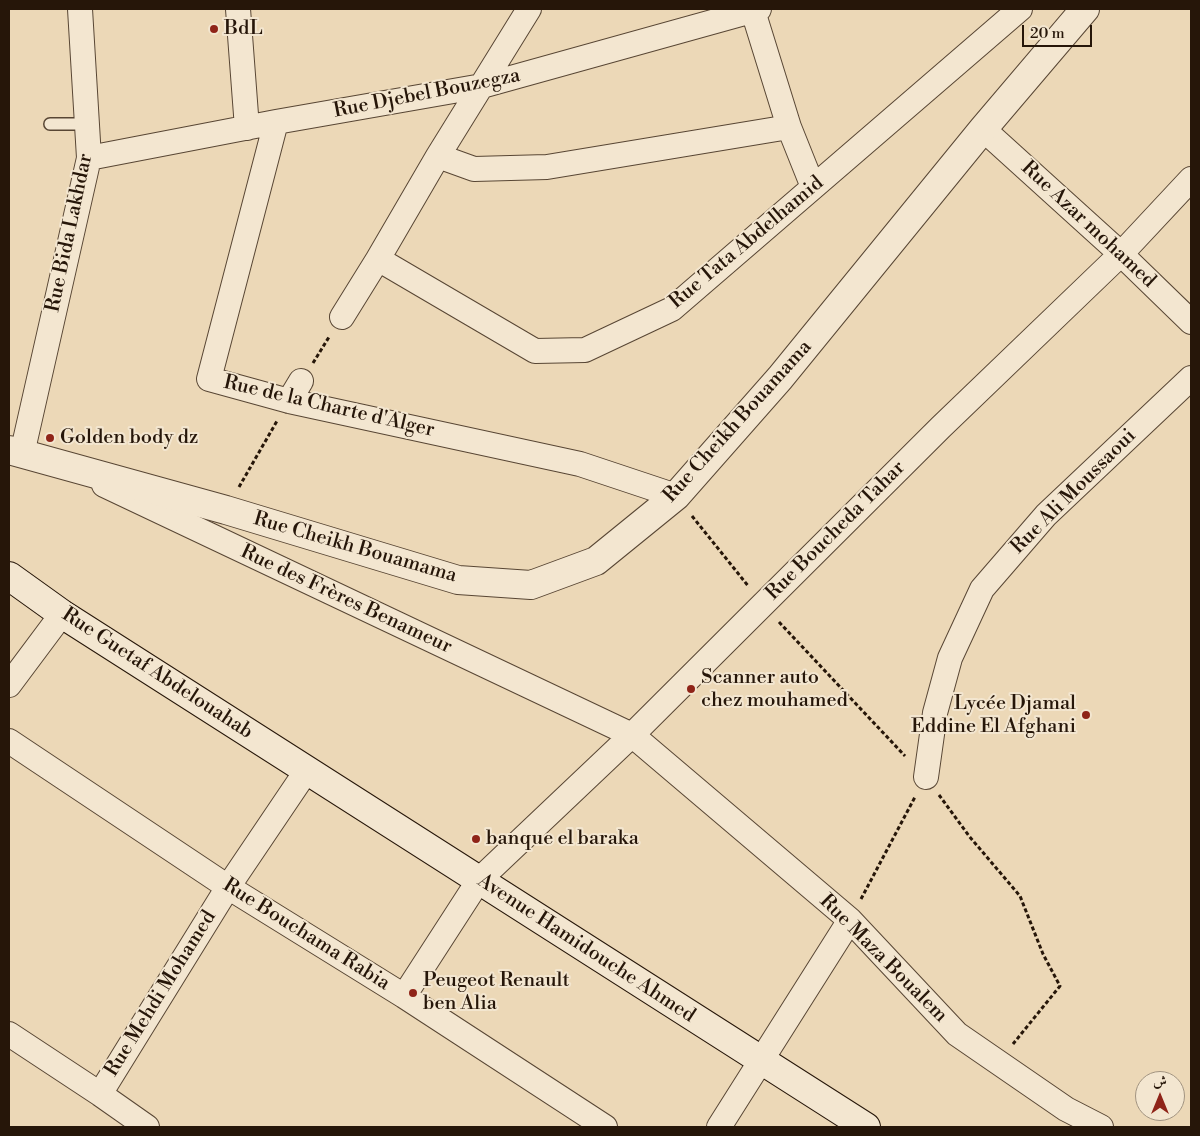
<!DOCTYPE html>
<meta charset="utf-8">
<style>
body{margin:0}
#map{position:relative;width:1200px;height:1136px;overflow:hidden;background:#ecd8b7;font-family:"Libre Bodoni",Amiri,serif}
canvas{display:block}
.frame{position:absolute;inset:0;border:10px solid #261609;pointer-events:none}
.north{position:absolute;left:1135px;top:1071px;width:50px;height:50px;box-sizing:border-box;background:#f3e6d0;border:1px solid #a19380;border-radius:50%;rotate:0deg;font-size:14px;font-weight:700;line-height:20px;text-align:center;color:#261609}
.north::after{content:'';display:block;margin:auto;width:18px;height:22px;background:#8f2418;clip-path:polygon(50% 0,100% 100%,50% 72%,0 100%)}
.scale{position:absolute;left:1022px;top:25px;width:70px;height:22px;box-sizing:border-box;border:2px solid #261609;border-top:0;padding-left:6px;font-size:15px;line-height:18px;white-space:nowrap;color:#261609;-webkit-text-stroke:4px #f3e6d0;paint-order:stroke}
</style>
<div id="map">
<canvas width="1200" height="1136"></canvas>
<div class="frame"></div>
<div class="north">ش</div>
<div class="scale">20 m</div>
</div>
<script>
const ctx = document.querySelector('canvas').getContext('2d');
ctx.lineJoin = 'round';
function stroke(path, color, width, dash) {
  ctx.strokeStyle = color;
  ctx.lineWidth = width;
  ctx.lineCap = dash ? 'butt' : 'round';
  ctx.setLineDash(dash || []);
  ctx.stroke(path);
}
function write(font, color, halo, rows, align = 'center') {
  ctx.font = font + ' "Libre Bodoni",serif';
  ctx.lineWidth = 4;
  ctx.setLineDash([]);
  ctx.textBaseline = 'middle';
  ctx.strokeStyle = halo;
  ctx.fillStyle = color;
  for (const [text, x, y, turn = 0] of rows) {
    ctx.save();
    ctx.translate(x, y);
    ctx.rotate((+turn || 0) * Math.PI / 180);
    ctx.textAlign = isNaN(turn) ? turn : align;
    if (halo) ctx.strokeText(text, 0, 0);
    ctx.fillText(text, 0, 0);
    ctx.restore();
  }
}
const service = new Path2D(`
 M 50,124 L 87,124`);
const minor = new Path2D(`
 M 238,9 L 247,128
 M 529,9 L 438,156 L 378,259 L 535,351 L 585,350 L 672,309 L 1020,9
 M 753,11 L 789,127 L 813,187
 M 276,122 L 209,379 L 289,401 L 580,464 L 676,496
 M 983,129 L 1121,254 L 1191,322
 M 438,156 L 474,169 L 547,167 L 789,127
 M 89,158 L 276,122 L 482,86 L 759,9
 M 342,317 L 378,259
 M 289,401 L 301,381
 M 22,454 L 89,158 L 80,9
 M 104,485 L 632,735 L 850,920 L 957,1034 L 1066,1109 L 1101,1127
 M 9,685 L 62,614
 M 9,741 L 228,887 L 404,996 L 605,1127
 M 926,777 L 935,713 L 950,658 L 982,589 L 1046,515 L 1191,378
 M 404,996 L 479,880 L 632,735 L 941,427 L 1121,254 L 1191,179
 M 9,1034 L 100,1094 L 147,1127
 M 100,1094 L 228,887 L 307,770
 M 719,1127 L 850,920`);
const tertiary = new Path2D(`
 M 9,450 L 226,510 L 458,580 L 531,585 L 596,561 L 676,496 L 780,378 L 983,129 L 1085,9`);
const secondary = new Path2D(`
 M 9,576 L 62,614 L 866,1127`);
stroke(service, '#584634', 14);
stroke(minor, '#584634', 26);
stroke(tertiary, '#584634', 30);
stroke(secondary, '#261609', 30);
stroke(new Path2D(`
 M 313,363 L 329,337
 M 239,487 L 277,421
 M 692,516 L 749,587
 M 779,622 L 905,756
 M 939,795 L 969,836 L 1020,896 L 1043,954 L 1060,986 L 1013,1044
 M 861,899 L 915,797`), '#261609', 3, [4, 2.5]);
stroke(service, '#f3e6d0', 11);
stroke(minor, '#f3e6d0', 24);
stroke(tertiary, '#f3e6d0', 28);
stroke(secondary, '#f3e6d0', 28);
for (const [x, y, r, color] of [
 [214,29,5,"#8f2418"],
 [50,438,5,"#8f2418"],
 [691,689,5,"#8f2418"],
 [1086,715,5,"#8f2418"],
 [476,839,5,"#8f2418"],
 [413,993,5,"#8f2418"]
]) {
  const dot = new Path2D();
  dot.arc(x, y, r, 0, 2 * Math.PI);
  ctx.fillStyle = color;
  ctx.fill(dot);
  stroke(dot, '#f3e6d0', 2);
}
write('20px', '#261609', '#f3e6d0', [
 ["BdL",224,29],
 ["Golden body dz",60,438],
 ["Scanner auto",701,678],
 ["chez mouhamed",701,701],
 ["Lycée Djamal",1076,704,"right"],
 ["Eddine El Afghani",1076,727,"right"],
 ["banque el baraka",486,839],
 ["Peugeot Renault",423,981],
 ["ben Alia",423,1004]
], 'left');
write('20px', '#261609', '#f3e6d0', [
 ["Rue Djebel Bouzegza",427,94,-11],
 ["Rue Azar mohamed",1088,225,43],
 ["Rue Bida Lakhdar",70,233,-78],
 ["Rue Tata Abdelhamid",747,243,-40],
 ["Rue de la Charte d'Alger",329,407,13],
 ["Rue Cheikh Bouamama",738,422,-48],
 ["Rue Ali Moussaoui",1074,492,-45],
 ["Rue Boucheda Tahar",836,531,-45],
 ["Rue Cheikh Bouamama",355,548,16],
 ["Rue des Frères Benameur",346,600,25],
 ["Rue Guetaf Abdelouahab",157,674,33],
 ["Rue Bouchama Rabia",306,935,32],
 ["Avenue Hamidouche Ahmed",586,949,33],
 ["Rue Maza Boualem",883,959,45],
 ["Rue Mehdi Mohamed",161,994,-58]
]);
</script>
